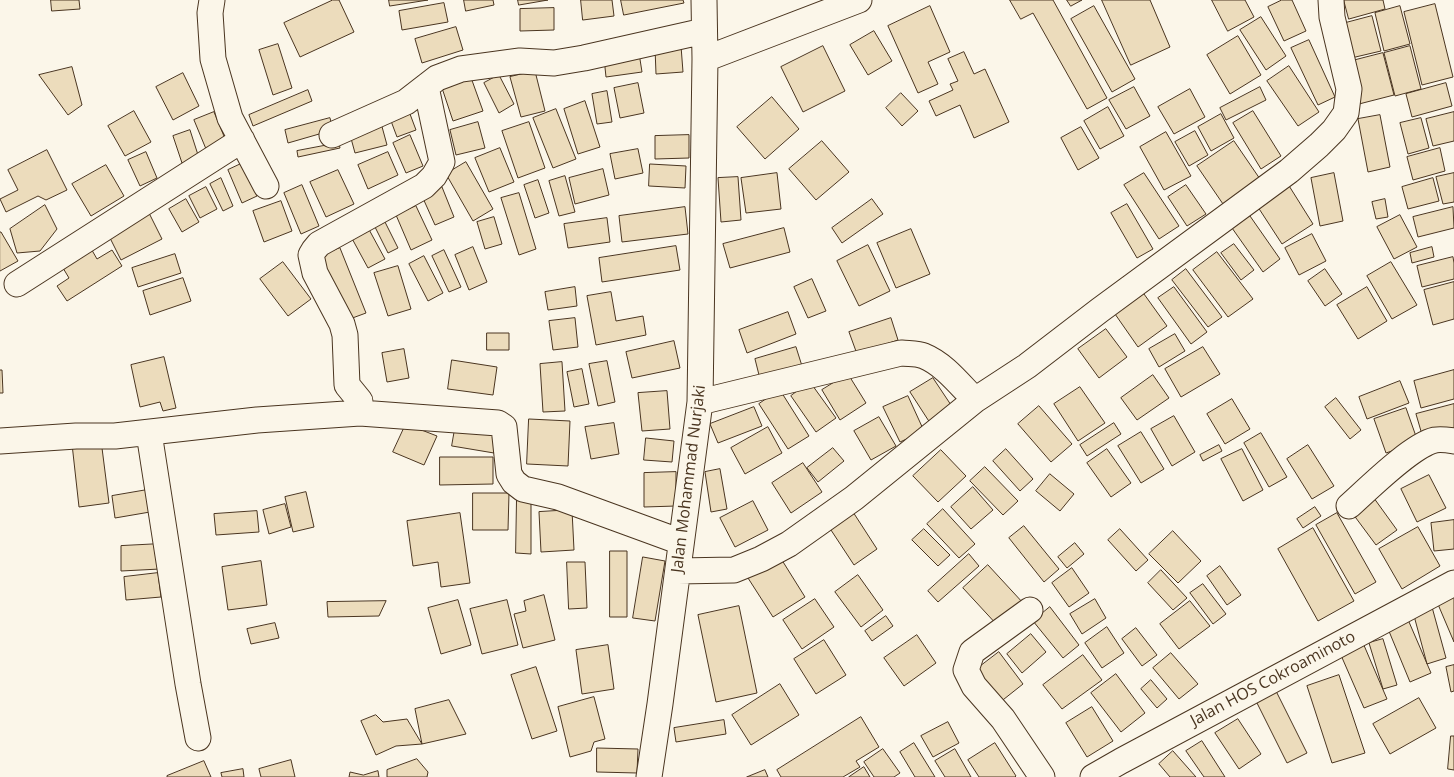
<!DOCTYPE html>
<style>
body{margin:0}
canvas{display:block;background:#fbf6e9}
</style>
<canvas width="1454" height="777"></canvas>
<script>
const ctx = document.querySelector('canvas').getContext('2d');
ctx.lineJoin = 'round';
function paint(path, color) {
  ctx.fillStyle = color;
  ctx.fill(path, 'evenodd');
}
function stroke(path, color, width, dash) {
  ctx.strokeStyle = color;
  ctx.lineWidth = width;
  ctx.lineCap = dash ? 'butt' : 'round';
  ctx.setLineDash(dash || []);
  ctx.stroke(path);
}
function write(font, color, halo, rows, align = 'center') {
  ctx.font = font + ' "Open Sans",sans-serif';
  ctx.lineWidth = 4;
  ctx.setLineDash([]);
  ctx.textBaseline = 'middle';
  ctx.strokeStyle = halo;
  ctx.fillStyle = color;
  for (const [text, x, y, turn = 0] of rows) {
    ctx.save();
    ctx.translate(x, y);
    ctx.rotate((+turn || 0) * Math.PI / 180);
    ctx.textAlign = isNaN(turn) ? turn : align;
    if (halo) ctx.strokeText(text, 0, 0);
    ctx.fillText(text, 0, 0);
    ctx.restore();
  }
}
const building = new Path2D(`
 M 51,0 L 79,0 L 80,9 L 52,11 Z
 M 333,0 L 339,0 L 354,32 L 300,57 L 284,23 Z
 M 389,0 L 428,0 L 390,6 Z
 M 464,0 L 493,0 L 494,5 L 466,11 Z
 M 518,0 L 548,0 L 519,5 Z
 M 581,0 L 612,0 L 614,16 L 583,20 Z
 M 621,0 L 683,0 L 684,3 L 624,15 Z
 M 1010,0 L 1053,0 L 1107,98 L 1087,109 L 1033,13 L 1021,19 Z
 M 1067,0 L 1082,0 L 1071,6 Z
 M 1102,0 L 1150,0 L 1170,47 L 1131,65 Z
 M 1212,0 L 1245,0 L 1254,17 L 1228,31 Z
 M 1282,0 L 1292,0 L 1306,31 L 1284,41 L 1268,7 Z
 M 1344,0 L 1383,0 L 1385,9 L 1349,19 Z
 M 444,3 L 448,22 L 402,30 L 399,11 Z
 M 1435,4 L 1453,77 L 1422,85 L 1404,12 Z
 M 930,6 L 950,52 L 928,62 L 938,84 L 918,93 L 888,26 Z
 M 1094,6 L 1135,79 L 1112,92 L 1071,19 Z
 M 1400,6 L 1410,44 L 1384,51 L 1375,13 Z
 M 554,8 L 554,30 L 520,31 L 520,9 Z
 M 1372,16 L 1381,51 L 1347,59 L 1338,25 Z
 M 1261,17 L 1286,56 L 1266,70 L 1240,30 Z
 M 456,27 L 463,50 L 422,63 L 415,39 Z
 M 874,31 L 892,61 L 868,75 L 850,45 Z
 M 1238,36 L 1261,75 L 1230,94 L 1207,55 Z
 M 1309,40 L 1335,97 L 1318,105 L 1291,48 Z
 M 278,44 L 292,88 L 273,95 L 259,50 Z
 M 681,46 L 683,72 L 656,74 L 655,48 Z
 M 823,46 L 845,91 L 803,112 L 781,67 Z
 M 1410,46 L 1421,89 L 1395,96 L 1384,53 Z
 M 964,52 L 974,74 L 985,69 L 1009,122 L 974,138 L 960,105 L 936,116 L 929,101 L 953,90 L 950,84 L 958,81 L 948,59 Z
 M 639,53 L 642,72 L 606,77 L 604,58 Z
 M 1383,53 L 1394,95 L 1359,104 L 1348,62 Z
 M 1289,66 L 1319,112 L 1298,126 L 1267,81 Z
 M 72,67 L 82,105 L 68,115 L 39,75 Z
 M 535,71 L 545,111 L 521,117 L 510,77 Z
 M 469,72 L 483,111 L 453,121 L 440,82 Z
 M 183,73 L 199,106 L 173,120 L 156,87 Z
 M 499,75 L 514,104 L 499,113 L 484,83 Z
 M 638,83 L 644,113 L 620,118 L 614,88 Z
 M 1446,83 L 1452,106 L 1412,117 L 1406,94 Z
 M 1134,87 L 1150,116 L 1126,129 L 1109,100 Z
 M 1260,87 L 1266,100 L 1226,120 L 1220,108 Z
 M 1190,89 L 1205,117 L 1174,134 L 1158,107 Z
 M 308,90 L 312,101 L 253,126 L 249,115 Z
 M 607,91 L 612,122 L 597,124 L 592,94 Z
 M 901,93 L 918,111 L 902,126 L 886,108 Z
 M 772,97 L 799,129 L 765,159 L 737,127 Z
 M 585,101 L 600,147 L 578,154 L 564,109 Z
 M 407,106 L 416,130 L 397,137 L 388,113 Z
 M 1108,107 L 1124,136 L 1100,149 L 1084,121 Z
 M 556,109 L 576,159 L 553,168 L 533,118 Z
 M 134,111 L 151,142 L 125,156 L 108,126 Z
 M 1253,111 L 1281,156 L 1261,169 L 1233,123 Z
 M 214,112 L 226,141 L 206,149 L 194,120 Z
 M 1454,112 L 1454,141 L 1433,146 L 1426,119 Z
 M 1221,114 L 1234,138 L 1211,151 L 1198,127 Z
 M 1380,115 L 1390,167 L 1368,172 L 1358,119 Z
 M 330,118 L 333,130 L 288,143 L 285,130 Z
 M 1421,118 L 1429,148 L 1408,154 L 1400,123 Z
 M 478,122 L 485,148 L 456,155 L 450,130 Z
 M 529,122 L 545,168 L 518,178 L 502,131 Z
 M 381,123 L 387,145 L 355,153 L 349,131 Z
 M 1081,127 L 1099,158 L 1078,170 L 1061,138 Z
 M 190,130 L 199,158 L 182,163 L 173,136 Z
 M 1195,131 L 1208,155 L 1189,166 L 1175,142 Z
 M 1166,132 L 1191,176 L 1164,190 L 1140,147 Z
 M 410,135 L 423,166 L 406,173 L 393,143 Z
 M 689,135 L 689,158 L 655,159 L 655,136 Z
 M 822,141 L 849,172 L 816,200 L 789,169 Z
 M 1234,141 L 1260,179 L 1223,204 L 1197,166 Z
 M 339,143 L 340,148 L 298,157 L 297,151 Z
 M 500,148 L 514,182 L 489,192 L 475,158 Z
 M 1440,148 L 1445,171 L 1413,180 L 1407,157 Z
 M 638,149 L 643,173 L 615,179 L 610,154 Z
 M 47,150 L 67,190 L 46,200 L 38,196 L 6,212 L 0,199 L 18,190 L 8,170 Z
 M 146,152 L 157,178 L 140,186 L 128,160 Z
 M 388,152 L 398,175 L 368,189 L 358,165 Z
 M 466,162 L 493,209 L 473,221 L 446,174 Z
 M 243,163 L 257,196 L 242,203 L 228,170 Z
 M 650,164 L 686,166 L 685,188 L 649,186 Z
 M 106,165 L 124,196 L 91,216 L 72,184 Z
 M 603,169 L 609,195 L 575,204 L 569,178 Z
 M 338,170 L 354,204 L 326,217 L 310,182 Z
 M 777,173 L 781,209 L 746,213 L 741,178 Z
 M 1144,173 L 1179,226 L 1159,239 L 1124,185 Z
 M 1334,173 L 1343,221 L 1320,226 L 1311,178 Z
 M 1454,173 L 1454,202 L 1443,204 L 1436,177 Z
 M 565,176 L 575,212 L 559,216 L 549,181 Z
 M 738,177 L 741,220 L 721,222 L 718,178 Z
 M 221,178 L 233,206 L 223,211 L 210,184 Z
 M 1433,178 L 1439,201 L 1408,209 L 1402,187 Z
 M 538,180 L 549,213 L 535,218 L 524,185 Z
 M 1286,181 L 1313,224 L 1282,244 L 1254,201 Z
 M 302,185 L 319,226 L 301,234 L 284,193 Z
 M 1186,185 L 1206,214 L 1187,226 L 1168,197 Z
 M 206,187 L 217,209 L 200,218 L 189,196 Z
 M 442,187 L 454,217 L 435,225 L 422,196 Z
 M 519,193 L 536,249 L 519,255 L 501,198 Z
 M 186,199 L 199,222 L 182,232 L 169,209 Z
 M 872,199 L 883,214 L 842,243 L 832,228 Z
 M 1385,199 L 1388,217 L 1376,219 L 1372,202 Z
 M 281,201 L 292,231 L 264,242 L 253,211 Z
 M 1127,204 L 1153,249 L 1137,258 L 1111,213 Z
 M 45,205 L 57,229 L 40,251 L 17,253 L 10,229 Z
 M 416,206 L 432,240 L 411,250 L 396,215 Z
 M 685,207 L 688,234 L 622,242 L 619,216 Z
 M 1453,207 L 1454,228 L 1418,237 L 1413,217 Z
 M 147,209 L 162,239 L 121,260 L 106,230 Z
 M 1400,215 L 1417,247 L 1394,259 L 1377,227 Z
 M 382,216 L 398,248 L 388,253 L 372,221 Z
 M 1250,216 L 1280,259 L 1263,272 L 1232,228 Z
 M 494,217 L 502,244 L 485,249 L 477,222 Z
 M 607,218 L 610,242 L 568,248 L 564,224 Z
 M 366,224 L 385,259 L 368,268 L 349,233 Z
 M 784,228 L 790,252 L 730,268 L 723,244 Z
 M 911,229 L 930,274 L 896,288 L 877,243 Z
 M 0,232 L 1,232 L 18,261 L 0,271 Z
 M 1312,234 L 1326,261 L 1299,275 L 1285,248 Z
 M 1234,244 L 1254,270 L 1241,280 L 1221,253 Z
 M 89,245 L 97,259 L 112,250 L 122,266 L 67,301 L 57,286 L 69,278 L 60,263 Z
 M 868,245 L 890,291 L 859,306 L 837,261 Z
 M 676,246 L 680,270 L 602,282 L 599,258 Z
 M 473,247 L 487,282 L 469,290 L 455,255 Z
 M 1432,247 L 1434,257 L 1412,263 L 1410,253 Z
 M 340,248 L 366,313 L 347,320 L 321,255 Z
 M 444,250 L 461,287 L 449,292 L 432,256 Z
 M 1217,252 L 1253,299 L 1228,317 L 1193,270 Z
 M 175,254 L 181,273 L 138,287 L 132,268 Z
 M 424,256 L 443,293 L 428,301 L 409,264 Z
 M 1453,257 L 1454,263 L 1454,279 L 1422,287 L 1417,266 Z
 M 283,262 L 311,299 L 288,316 L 260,279 Z
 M 1391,262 L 1417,305 L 1392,319 L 1367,276 Z
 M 398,266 L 411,309 L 388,316 L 374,273 Z
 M 1186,269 L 1222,317 L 1208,327 L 1172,280 Z
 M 1325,269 L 1342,294 L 1325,306 L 1308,281 Z
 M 183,278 L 191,301 L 150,315 L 143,291 Z
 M 812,279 L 826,311 L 808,318 L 794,287 Z
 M 1454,282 L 1454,319 L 1433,325 L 1424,290 Z
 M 575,287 L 577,306 L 548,310 L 545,292 Z
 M 1174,287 L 1207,332 L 1191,344 L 1158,298 Z
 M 1367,287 L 1387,321 L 1358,339 L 1337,305 Z
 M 611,292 L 616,321 L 643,316 L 646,335 L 596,345 L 587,296 Z
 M 1144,294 L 1167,326 L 1138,347 L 1115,314 Z
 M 788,312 L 796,334 L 747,353 L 739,330 Z
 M 575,318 L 578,347 L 553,350 L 549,321 Z
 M 891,318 L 898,340 L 857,354 L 849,332 Z
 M 1106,329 L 1127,357 L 1099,378 L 1078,349 Z
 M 487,333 L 509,333 L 509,350 L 487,350 Z
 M 1175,334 L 1185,351 L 1159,367 L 1149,349 Z
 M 674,341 L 680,368 L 632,378 L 626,352 Z
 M 796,347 L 802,366 L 760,379 L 755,359 Z
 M 1203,347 L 1220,374 L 1181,397 L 1165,369 Z
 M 404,349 L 409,378 L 387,382 L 382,353 Z
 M 164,357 L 176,408 L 163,411 L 160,402 L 140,407 L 131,365 Z
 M 452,360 L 497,367 L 493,395 L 448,389 Z
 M 607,361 L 615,402 L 598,406 L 589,364 Z
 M 562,362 L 565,411 L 543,412 L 540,364 Z
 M 582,369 L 589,404 L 574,407 L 567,372 Z
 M 0,370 L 2,370 L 3,393 L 0,393 Z
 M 1454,370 L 1454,399 L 1421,408 L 1414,381 Z
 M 848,374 L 866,403 L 840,420 L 822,390 Z
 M 1153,375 L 1169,398 L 1137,420 L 1121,398 Z
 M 933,378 L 955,411 L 932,426 L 910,392 Z
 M 1400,381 L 1409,403 L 1367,419 L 1359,397 Z
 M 810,382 L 836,418 L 816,432 L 791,396 Z
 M 1080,387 L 1105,423 L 1078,441 L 1054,404 Z
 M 780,390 L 809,436 L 788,449 L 759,404 Z
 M 667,391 L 670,429 L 642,431 L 638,393 Z
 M 908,396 L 924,431 L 900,442 L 883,407 Z
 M 1336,398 L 1361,430 L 1350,439 L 1325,407 Z
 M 1232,399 L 1250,429 L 1225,444 L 1207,414 Z
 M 1454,404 L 1454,430 L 1423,438 L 1416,414 Z
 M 1039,406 L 1072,444 L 1051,462 L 1018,424 Z
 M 754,407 L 762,426 L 718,443 L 710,424 Z
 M 1406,408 L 1418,442 L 1386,453 L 1374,419 Z
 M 1174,416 L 1195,452 L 1172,466 L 1151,429 Z
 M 879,417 L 896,446 L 871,460 L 854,431 Z
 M 529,419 L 570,421 L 568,466 L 527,464 Z
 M 456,423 L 498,431 L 494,453 L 452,446 Z
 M 614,423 L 619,454 L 591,459 L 585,427 Z
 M 1114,423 L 1121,434 L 1087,456 L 1080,445 Z
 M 406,424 L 437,436 L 424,465 L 393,452 Z
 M 768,427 L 782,453 L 745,474 L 731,448 Z
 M 1141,432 L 1164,469 L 1141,483 L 1118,446 Z
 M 1261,433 L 1287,477 L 1269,487 L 1244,443 Z
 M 646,438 L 674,441 L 672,462 L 644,460 Z
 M 101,440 L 109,503 L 79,507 L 72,444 Z
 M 1219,445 L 1222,451 L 1203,461 L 1200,455 Z
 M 1308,445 L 1334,486 L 1312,499 L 1287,459 Z
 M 833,448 L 844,461 L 818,482 L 807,468 Z
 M 1006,449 L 1033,479 L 1020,491 L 993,461 Z
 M 1107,449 L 1131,483 L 1111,497 L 1087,463 Z
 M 1242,449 L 1263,490 L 1243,501 L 1221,459 Z
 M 941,450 L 966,476 L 938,502 L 913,476 Z
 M 440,457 L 493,457 L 493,484 L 440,485 Z
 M 803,463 L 822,492 L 791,513 L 772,483 Z
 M 985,467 L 1018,501 L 1003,515 L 970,481 Z
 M 720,469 L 727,509 L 711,512 L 705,472 Z
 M 676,472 L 676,506 L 644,507 L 644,473 Z
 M 1050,474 L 1074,494 L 1060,511 L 1036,491 Z
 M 1429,475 L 1446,508 L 1417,522 L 1401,489 Z
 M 973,487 L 993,510 L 971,529 L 951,507 Z
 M 147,490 L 150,512 L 115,518 L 112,496 Z
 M 306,492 L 314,527 L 293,532 L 285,497 Z
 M 473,493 L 509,493 L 508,530 L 473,530 Z
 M 1371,494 L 1397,530 L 1376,545 L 1350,510 Z
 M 517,495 L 531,495 L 531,554 L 516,553 Z
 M 753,501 L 768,530 L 735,547 L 720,518 Z
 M 285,504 L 291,527 L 269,534 L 263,510 Z
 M 1315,507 L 1321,516 L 1303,528 L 1297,519 Z
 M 943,509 L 975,544 L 959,558 L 927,524 Z
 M 572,510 L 574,550 L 541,552 L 539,512 Z
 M 257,511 L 259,532 L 216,535 L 214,514 Z
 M 853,512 L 877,549 L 854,565 L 829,527 Z
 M 460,513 L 470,583 L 441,587 L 438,562 L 413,566 L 407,521 Z
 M 1337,513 L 1376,582 L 1355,594 L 1316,525 Z
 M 1454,520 L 1454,549 L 1434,551 L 1431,523 Z
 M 1024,526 L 1059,569 L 1044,582 L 1009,538 Z
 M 1418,527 L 1440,566 L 1402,589 L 1379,549 Z
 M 1313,528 L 1354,601 L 1318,621 L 1278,549 Z
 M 924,529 L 950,555 L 938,566 L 912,540 Z
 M 1120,529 L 1148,560 L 1136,571 L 1108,540 Z
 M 1173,531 L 1201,561 L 1178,583 L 1149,554 Z
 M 1075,543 L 1084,554 L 1067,568 L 1058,557 Z
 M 160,544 L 160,569 L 121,571 L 121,546 Z
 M 610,551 L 627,551 L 627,617 L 610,617 Z
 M 969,554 L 979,566 L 938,602 L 928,591 Z
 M 643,557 L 665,561 L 655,621 L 633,618 Z
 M 780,557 L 805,597 L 773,617 L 748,578 Z
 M 261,561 L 267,605 L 228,610 L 222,567 Z
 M 567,562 L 585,562 L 587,608 L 569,609 Z
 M 988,565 L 1024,604 L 999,627 L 963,588 Z
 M 1220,566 L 1241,595 L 1227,605 L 1207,576 Z
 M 1072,568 L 1089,593 L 1069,607 L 1052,583 Z
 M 1161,570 L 1187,598 L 1173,610 L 1148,583 Z
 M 158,573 L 161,597 L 126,600 L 124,577 Z
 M 858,575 L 883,610 L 861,627 L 835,592 Z
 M 1203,584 L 1226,614 L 1213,624 L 1190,593 Z
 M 1454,594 L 1454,642 L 1437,602 Z
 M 544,595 L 555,640 L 523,648 L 514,614 L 526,611 L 524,601 Z
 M 815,599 L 834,627 L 802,649 L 783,620 Z
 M 1095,599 L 1106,618 L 1082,634 L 1070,614 Z
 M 458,600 L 471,645 L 441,654 L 428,608 Z
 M 507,600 L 518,645 L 482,654 L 470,609 Z
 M 386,601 L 379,616 L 328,617 L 327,602 Z
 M 1190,601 L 1210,626 L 1179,649 L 1160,624 Z
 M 739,606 L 757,693 L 716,702 L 698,615 Z
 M 1050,607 L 1079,645 L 1063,658 L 1033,621 Z
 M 1432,607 L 1446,658 L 1427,664 L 1413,612 Z
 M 1406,615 L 1431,673 L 1410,682 L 1386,624 Z
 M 886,616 L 893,626 L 872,641 L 865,631 Z
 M 275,623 L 279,638 L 251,644 L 247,629 Z
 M 1107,627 L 1124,653 L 1102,668 L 1085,643 Z
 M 1136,628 L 1157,655 L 1142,666 L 1122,639 Z
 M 1031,634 L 1046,652 L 1022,673 L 1007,654 Z
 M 917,635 L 936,663 L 904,686 L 884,658 Z
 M 1383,639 L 1397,685 L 1383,689 L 1369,643 Z
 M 824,640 L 846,675 L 816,694 L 794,659 Z
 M 1363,643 L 1387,699 L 1364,708 L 1340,653 Z
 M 608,645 L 614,689 L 582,694 L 576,650 Z
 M 999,652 L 1023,684 L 994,707 L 969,675 Z
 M 1171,653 L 1198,684 L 1179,699 L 1153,668 Z
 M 1083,655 L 1102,680 L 1062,709 L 1043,685 Z
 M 1454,665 L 1454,691 L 1451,692 L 1446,667 Z
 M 536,667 L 557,731 L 532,739 L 511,675 Z
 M 1116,674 L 1145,713 L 1121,732 L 1091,693 Z
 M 1339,675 L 1365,753 L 1332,763 L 1307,686 Z
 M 1151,680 L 1167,699 L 1157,708 L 1141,689 Z
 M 1272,683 L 1307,753 L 1287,763 L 1252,693 Z
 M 780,684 L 799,715 L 751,745 L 732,715 Z
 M 594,697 L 605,739 L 594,742 L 591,751 L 570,757 L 558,707 Z
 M 1419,698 L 1436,728 L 1390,754 L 1373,724 Z
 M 449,700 L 466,734 L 422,744 L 415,709 Z
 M 1092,707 L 1113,741 L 1087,757 L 1066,723 Z
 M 376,715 L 383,722 L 407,719 L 422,744 L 396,746 L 376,755 L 361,721 Z
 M 861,717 L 879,747 L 856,761 L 860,767 L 843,777 L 781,777 L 777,770 Z
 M 1238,719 L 1261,754 L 1239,769 L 1215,733 Z
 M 724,720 L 726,734 L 676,742 L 674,728 Z
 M 948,722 L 959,743 L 933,757 L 921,736 Z
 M 1451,736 L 1454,736 L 1454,770 L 1448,769 Z
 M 1202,741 L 1225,777 L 1204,777 L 1186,751 Z
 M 914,743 L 935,777 L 915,777 L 900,752 Z
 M 995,743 L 1016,776 L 1015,777 L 979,777 L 968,760 Z
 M 597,748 L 638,749 L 637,773 L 597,772 Z
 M 883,749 L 900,773 L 894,777 L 874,777 L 864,762 Z
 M 955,749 L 971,777 L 945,777 L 935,761 Z
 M 1173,751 L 1196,777 L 1170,777 L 1159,764 Z
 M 417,759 L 428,772 L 427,777 L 387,777 L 387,770 Z
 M 291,760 L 295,777 L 261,777 L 259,769 Z
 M 204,761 L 211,777 L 167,777 L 167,776 Z
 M 864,767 L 870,777 L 849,777 Z
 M 243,769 L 244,777 L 222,777 L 221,773 Z
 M 765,770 L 768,777 L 747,777 Z
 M 378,771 L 379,777 L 349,777 L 350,772 L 363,775 Z`);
paint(building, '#ecdcbc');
stroke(building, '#4a3520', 1);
const minor = new Path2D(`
 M 212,0 L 210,13 L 213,59 L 230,118 L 266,186
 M 705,59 L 859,0
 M 332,135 L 406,102 L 437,78 L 461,69 L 520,61 L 554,63 L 584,58 L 704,31
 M 17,284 L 242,140
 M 700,402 L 901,353 C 909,354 917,353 924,356 C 944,364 960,385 975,400
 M 360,413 L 498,423 L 504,427 L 509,474 L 514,482 L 523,489 L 558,497 L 681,542
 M 149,433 L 188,684 L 198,738
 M 0,441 L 76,436 L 115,436 L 257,420 L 360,413 L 360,401 L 347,385 L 345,335 L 342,324 L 315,273 L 311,255 L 314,250 L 319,244 L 424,186 L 434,176 L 442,162 L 426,87
 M 1349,506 C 1368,489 1412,445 1435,440 C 1441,439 1448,440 1454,441
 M 678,571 L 734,570 L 761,559 L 789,544 L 854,498 L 975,400 L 1027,366 L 1100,310 L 1289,171 L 1319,145 L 1334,130 L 1346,113 L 1349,89 L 1332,17 L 1331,0
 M 1030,610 L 972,652 L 966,670 L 974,686 L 1003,719 L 1042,777
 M 649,777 L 660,704 L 700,402 L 705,59 L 704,0
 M 1093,777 L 1121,761 L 1454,583`);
stroke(minor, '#4a3520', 27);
stroke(minor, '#fbf6e9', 25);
write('16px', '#4a3520', '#fbf6e9', [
 ["Jalan Mohammad Nurjaki",689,479,-83],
 ["Jalan HOS Cokroaminoto",1273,679,-28]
]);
</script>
